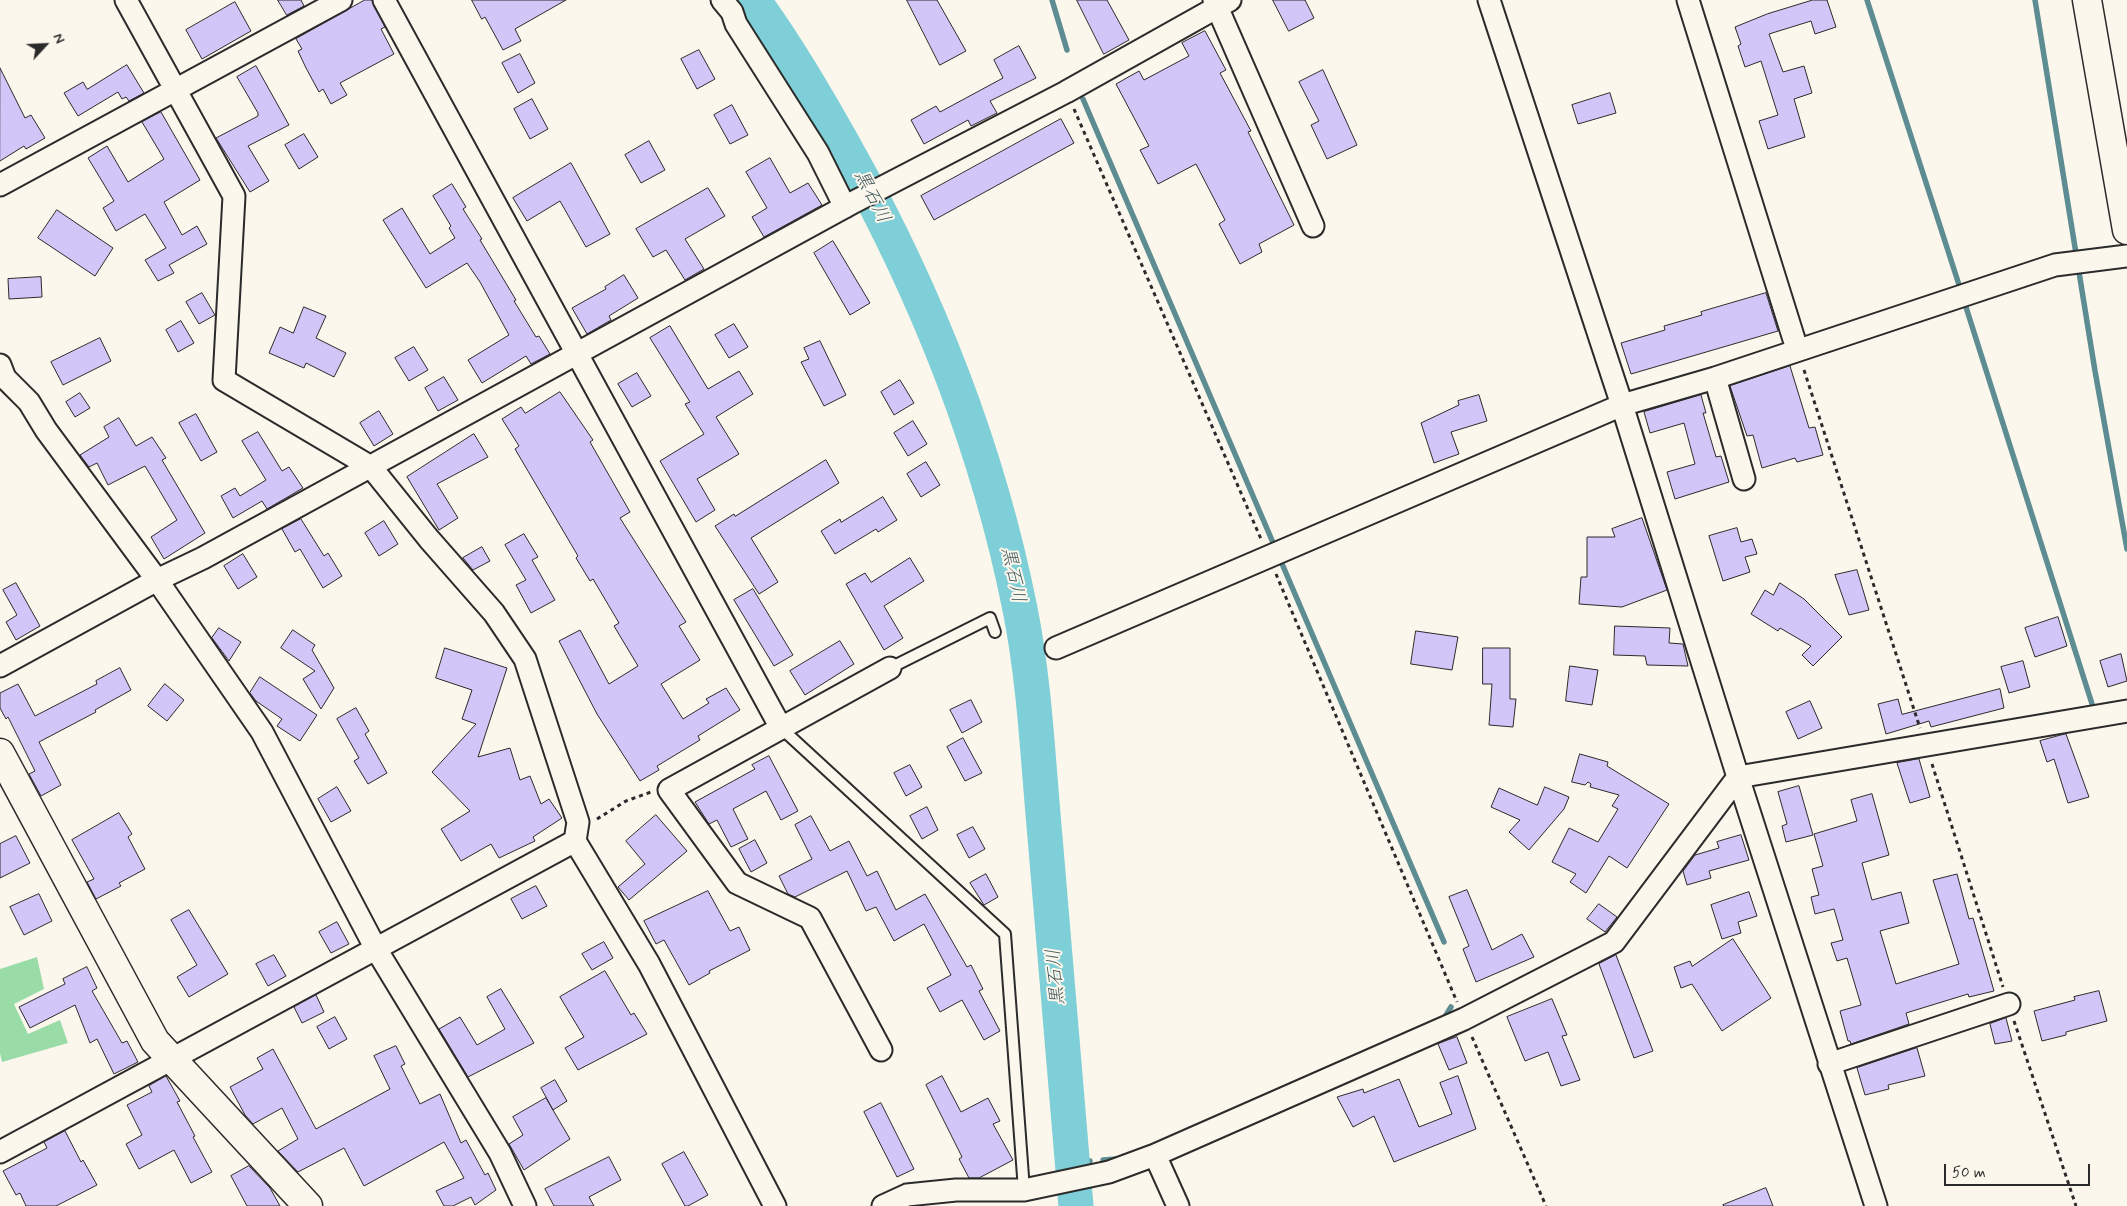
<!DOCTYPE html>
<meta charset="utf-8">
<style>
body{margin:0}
#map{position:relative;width:2127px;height:1206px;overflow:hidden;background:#fbf7ec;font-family:Mynerve,sans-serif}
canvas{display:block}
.north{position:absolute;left:20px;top:20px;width:50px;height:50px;-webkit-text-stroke:4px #fbf7ec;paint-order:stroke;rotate:65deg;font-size:14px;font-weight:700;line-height:20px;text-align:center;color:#2b2b2b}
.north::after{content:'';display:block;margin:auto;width:18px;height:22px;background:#2b2b2b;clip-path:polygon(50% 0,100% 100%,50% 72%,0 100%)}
.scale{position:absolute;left:1944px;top:1164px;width:146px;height:22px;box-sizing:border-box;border:2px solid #2b2b2b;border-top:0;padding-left:6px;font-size:15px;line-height:18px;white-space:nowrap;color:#2b2b2b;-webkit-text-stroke:4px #fbf7ec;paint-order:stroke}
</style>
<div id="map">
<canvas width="2127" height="1206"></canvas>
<div class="north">N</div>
<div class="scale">50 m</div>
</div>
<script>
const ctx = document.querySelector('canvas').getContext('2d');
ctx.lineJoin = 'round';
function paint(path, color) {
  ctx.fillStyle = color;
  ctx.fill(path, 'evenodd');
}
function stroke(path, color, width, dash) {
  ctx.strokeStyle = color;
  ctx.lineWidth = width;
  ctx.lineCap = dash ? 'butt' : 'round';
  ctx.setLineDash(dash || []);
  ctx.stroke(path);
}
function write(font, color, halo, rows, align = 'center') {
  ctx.font = font + ' Mynerve,"Klee One",sans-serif';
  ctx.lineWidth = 4;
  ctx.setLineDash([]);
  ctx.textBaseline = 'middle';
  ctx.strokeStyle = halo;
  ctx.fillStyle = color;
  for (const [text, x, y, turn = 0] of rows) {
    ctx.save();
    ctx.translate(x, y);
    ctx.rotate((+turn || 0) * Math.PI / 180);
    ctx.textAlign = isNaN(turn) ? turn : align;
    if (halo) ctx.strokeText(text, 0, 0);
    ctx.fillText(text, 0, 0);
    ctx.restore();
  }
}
paint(new Path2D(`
 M 37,957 L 44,989 L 14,1004 L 28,1034 L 60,1020 L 68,1043 L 2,1062 L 0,1053 L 0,969 Z`), '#99dca8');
stroke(new Path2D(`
 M 1052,0 L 1067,50
 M 1867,0 L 1961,291
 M 2035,0 L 2095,371 L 2127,549
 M 1083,99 L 1444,942
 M 1965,304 L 2093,707
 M 1443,1020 L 1451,1007
 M 1103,1160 L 1117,1159
 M 1072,1163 L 1090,1161`), '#5d8d92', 5.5);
stroke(new Path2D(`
 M 753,0 C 787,46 816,96 844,146 C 926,292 987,444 1020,609 C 1035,684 1038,762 1045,837 C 1055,960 1065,1083 1076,1206`), '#7ecfd7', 35);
const building = new Path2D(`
 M 278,0 L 301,0 L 304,6 L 287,15 Z
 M 365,0 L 372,0 L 385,27 L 381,29 L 394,54 L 340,83 L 347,95 L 331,104 L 323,89 L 319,92 L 306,68 L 298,51 L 302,49 L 296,39 Z
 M 472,0 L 566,0 L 515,29 L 521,41 L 503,50 L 485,17 L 482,19 Z
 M 907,0 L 937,0 L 966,51 L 940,65 Z
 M 1077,0 L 1107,0 L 1129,40 L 1104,54 Z
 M 1273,0 L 1305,0 L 1314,18 L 1289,31 Z
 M 1813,0 L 1827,0 L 1836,27 L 1815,34 L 1811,21 L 1769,34 L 1783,72 L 1804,66 L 1812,93 L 1794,99 L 1805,137 L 1768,149 L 1759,121 L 1778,115 L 1761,61 L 1745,67 L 1738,46 L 1741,44 L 1735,27 L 1767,14 Z
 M 235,2 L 251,31 L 202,59 L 186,30 Z
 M 1205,31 L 1226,70 L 1220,73 L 1251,131 L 1248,132 L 1294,225 L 1259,244 L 1262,252 L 1240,264 L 1219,224 L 1225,220 L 1196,164 L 1158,184 L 1140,150 L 1149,146 L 1116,84 L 1139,71 L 1144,80 L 1189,56 L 1182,43 Z
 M 1019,46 L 1036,78 L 990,101 L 997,113 L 971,126 L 968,120 L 924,144 L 911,120 L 936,106 L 940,112 L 1003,78 L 994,60 Z
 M 699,50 L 715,79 L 697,89 L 681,59 Z
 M 520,54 L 535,83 L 518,93 L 502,63 Z
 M 127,65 L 144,93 L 129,101 L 126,97 L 122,99 L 118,92 L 78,116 L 64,93 L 83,82 L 87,89 Z
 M 256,66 L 289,125 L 248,146 L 269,181 L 250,192 L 216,138 L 258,116 L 258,113 L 237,77 Z
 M 0,68 L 25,118 L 31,115 L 45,138 L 26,149 L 24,146 L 0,161 Z
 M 1323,70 L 1357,145 L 1327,159 L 1311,125 L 1319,121 L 1299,82 Z
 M 1610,93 L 1616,113 L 1578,124 L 1572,105 Z
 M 532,99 L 548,129 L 530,139 L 514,109 Z
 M 732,105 L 748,135 L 730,144 L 714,115 Z
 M 161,112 L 200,180 L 164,202 L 182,235 L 197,226 L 207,244 L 169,265 L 174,273 L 158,281 L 145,260 L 166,248 L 145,214 L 116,231 L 103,208 L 114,201 L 88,158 L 107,146 L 128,182 L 164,159 L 142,122 Z
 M 1061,119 L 1074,143 L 934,220 L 921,196 Z
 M 304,134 L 318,157 L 299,169 L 285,145 Z
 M 649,141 L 665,170 L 641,183 L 625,155 Z
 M 770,158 L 790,193 L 808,183 L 822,205 L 764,237 L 752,217 L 767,208 L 746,172 Z
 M 571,163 L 610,234 L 586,247 L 560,201 L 527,221 L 513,198 Z
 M 452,184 L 466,207 L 463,209 L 482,239 L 480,240 L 516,300 L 514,301 L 536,337 L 539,336 L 550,354 L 531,364 L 526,356 L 482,383 L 468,360 L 509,335 L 480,282 L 467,263 L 426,288 L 383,220 L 402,208 L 430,254 L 455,238 L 449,228 L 451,226 L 433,196 Z
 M 708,188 L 725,216 L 685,239 L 704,269 L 685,280 L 666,250 L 653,257 L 636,229 Z
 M 57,210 L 113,248 L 95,276 L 38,238 Z
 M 833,241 L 870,303 L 850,315 L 814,253 Z
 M 624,275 L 638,298 L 609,316 L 611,320 L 587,334 L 572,308 L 606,289 L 605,287 Z
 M 41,277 L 42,297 L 9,299 L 8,279 Z
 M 202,293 L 215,315 L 199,324 L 186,302 Z
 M 1766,293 L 1778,331 L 1631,374 L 1621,343 L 1665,330 L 1664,326 L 1702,315 L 1701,312 Z
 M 304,307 L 326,316 L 316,338 L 346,353 L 334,377 L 306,363 L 304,368 L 269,353 L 280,327 L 293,333 Z
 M 181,321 L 194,343 L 178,352 L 166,330 Z
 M 734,324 L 748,347 L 729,358 L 715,335 Z
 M 670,326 L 708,389 L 739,371 L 753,394 L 716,417 L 739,454 L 697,479 L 715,510 L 696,522 L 660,461 L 704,434 L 685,404 L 690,402 L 650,338 Z
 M 100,338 L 111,361 L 63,385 L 51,362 Z
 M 820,341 L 846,395 L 824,406 L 801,362 L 809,359 L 804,348 Z
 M 414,347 L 428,370 L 409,381 L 395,358 Z
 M 1790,366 L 1809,428 L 1815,427 L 1823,455 L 1797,462 L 1795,458 L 1762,468 L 1753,435 L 1747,436 L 1730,386 Z
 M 637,373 L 651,396 L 632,407 L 618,384 Z
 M 444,377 L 458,400 L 438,411 L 425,388 Z
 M 900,380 L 914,403 L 894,415 L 881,392 Z
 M 560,392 L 593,440 L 590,442 L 630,512 L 620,518 L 686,622 L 679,626 L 700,660 L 661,684 L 683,719 L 709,703 L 706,699 L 726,688 L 740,710 L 698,736 L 700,740 L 657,766 L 659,770 L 640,781 L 597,714 L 559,641 L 580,630 L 609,684 L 638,666 L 614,626 L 619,623 L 593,579 L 590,581 L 576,558 L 578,556 L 515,449 L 519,446 L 502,419 L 521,407 L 525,413 Z
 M 80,393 L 90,408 L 75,417 L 66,402 Z
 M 1479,395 L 1487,421 L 1451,432 L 1459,454 L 1434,463 L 1421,423 L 1459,405 L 1458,401 Z
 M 1701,395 L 1706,413 L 1703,413 L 1716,457 L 1721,456 L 1729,482 L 1675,499 L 1667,472 L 1695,464 L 1684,423 L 1650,433 L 1644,412 Z
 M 379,411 L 393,434 L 374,446 L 360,423 Z
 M 196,414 L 217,452 L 201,461 L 179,423 Z
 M 119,418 L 136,446 L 152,437 L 166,458 L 162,460 L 205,533 L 164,559 L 151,537 L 177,520 L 145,466 L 108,485 L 97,463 L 89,467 L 80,455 L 109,437 L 104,427 Z
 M 913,421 L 927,444 L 908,456 L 894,433 Z
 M 258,432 L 282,471 L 289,467 L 303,488 L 267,509 L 262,501 L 233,518 L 221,496 L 235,488 L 240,496 L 266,480 L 242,441 Z
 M 474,434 L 488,457 L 437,484 L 458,518 L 439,530 L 407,477 Z
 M 826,460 L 839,483 L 751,538 L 778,582 L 759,594 L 715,526 L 734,514 L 735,516 Z
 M 926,462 L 940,485 L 921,497 L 907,474 Z
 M 883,497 L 897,520 L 878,532 L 876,529 L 835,554 L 821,531 L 840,519 L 841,522 Z
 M 1642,518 L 1667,590 L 1622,607 L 1579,604 L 1581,577 L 1587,577 L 1587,537 L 1615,537 L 1612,529 Z
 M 301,519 L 324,556 L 328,553 L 342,576 L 323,588 L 300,549 L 295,552 L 282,529 Z
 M 384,521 L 398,544 L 379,556 L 365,533 Z
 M 1737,528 L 1741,542 L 1752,539 L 1757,554 L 1745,557 L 1750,572 L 1723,581 L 1709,536 Z
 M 524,534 L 538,557 L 532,560 L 555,600 L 531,613 L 516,585 L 526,580 L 505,545 Z
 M 482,547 L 490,561 L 473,570 L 463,558 Z
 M 243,554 L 257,577 L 238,589 L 224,566 Z
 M 910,558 L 924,581 L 884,606 L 903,638 L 884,650 L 846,584 L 865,573 L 871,582 Z
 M 1857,570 L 1869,610 L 1849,615 L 1835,575 Z
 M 16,583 L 40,626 L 16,640 L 6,622 L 17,615 L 3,590 Z
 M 1780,583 L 1804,599 L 1842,637 L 1813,666 L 1802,655 L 1811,646 L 1780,628 L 1778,631 L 1751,614 L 1765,590 L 1773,595 Z
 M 753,589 L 793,655 L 774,666 L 734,600 Z
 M 2058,617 L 2067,646 L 2035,657 L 2025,628 Z
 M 1615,626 L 1670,628 L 1669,643 L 1683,644 L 1688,666 L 1647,665 L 1645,656 L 1614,655 Z
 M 219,628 L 241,642 L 229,661 L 212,638 Z
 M 293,630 L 315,645 L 312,650 L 334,688 L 321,709 L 303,679 L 315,671 L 281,648 Z
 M 1416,631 L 1458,637 L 1452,670 L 1411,664 Z
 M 840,641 L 854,664 L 805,695 L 790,671 Z
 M 445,648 L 507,668 L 478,757 L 510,748 L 520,780 L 530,776 L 541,804 L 549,799 L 562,818 L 533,837 L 535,841 L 499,858 L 491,844 L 461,861 L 441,829 L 470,811 L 432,772 L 476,724 L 462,719 L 472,690 L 436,678 Z
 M 1483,648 L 1510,648 L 1510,699 L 1516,699 L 1513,727 L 1489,725 L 1492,684 L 1483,684 Z
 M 2121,654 L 2127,681 L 2108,687 L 2100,661 Z
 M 2023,661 L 2030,687 L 2009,693 L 2001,667 Z
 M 1570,666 L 1598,670 L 1592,705 L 1566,701 Z
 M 120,668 L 131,690 L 95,710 L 96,712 L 39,742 L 61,785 L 41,796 L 29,774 L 35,771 L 8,717 L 6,719 L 0,708 L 0,693 L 18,684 L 35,716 L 37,715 L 97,684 L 96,681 Z
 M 260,677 L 317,715 L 300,741 L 277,726 L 282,719 L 256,701 L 250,693 Z
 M 165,684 L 184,700 L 167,721 L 148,706 Z
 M 2000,689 L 2004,708 L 1931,727 L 1929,721 L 1886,734 L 1878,704 L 1898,699 L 1902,714 Z
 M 971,700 L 982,722 L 962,733 L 950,710 Z
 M 1810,701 L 1822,728 L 1798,739 L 1786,712 Z
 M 356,708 L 369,731 L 365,734 L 387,773 L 368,784 L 354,761 L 359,758 L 337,719 Z
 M 2066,734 L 2089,797 L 2068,803 L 2054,759 L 2047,762 L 2040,741 Z
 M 963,738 L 982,773 L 965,781 L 947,747 Z
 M 1580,754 L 1608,762 L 1607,766 L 1669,804 L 1627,868 L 1609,856 L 1586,893 L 1570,882 L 1576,874 L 1552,862 L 1569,828 L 1598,842 L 1618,809 L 1612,806 L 1619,795 L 1590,787 L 1591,784 L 1588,782 L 1585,785 L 1572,782 Z
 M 769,756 L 798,811 L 781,820 L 766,791 L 733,809 L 748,839 L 731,847 L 717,820 L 709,824 L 695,802 L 755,769 L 752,765 Z
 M 1919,759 L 1930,797 L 1910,803 L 1897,763 Z
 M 910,765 L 922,787 L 906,796 L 894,773 Z
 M 1799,786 L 1813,835 L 1786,842 L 1782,826 L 1787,824 L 1778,792 Z
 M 337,787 L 351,811 L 331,822 L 318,799 Z
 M 1545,787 L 1569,797 L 1564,809 L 1529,850 L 1509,832 L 1520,820 L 1491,807 L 1499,788 L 1537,805 Z
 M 1872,794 L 1889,855 L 1862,863 L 1872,900 L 1901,892 L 1909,923 L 1880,931 L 1896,984 L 1959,964 L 1933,880 L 1957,874 L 1969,919 L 1973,918 L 1994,991 L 1969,997 L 1968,994 L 1906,1013 L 1909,1024 L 1851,1044 L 1850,1041 L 1848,1041 L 1840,1011 L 1861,1005 L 1847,958 L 1837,961 L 1831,943 L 1843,940 L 1834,909 L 1815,914 L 1811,897 L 1819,895 L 1812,869 L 1823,866 L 1814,834 L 1857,821 L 1851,800 Z
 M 927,807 L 938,830 L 922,839 L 910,816 Z
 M 119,813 L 132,834 L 128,837 L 145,869 L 119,883 L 121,886 L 96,899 L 87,882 L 94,879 L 72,840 Z
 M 656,815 L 687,851 L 629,900 L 618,887 L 645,864 L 626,841 Z
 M 811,816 L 830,851 L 849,841 L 867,876 L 877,871 L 896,910 L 925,894 L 967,967 L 971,965 L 983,989 L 979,991 L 1000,1031 L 984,1040 L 962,1000 L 940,1012 L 927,988 L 951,975 L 924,924 L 894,941 L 876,907 L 866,911 L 847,871 L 795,897 L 788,894 L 779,876 L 812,859 L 795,825 Z
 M 973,827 L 985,849 L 969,858 L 957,835 Z
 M 1741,835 L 1749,860 L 1709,871 L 1711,878 L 1687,885 L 1683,871 L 1695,855 L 1719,848 L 1717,842 Z
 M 16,836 L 30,863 L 0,878 L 0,844 Z
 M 755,840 L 767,863 L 751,872 L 739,849 Z
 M 986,874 L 998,897 L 984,905 L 970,883 Z
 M 536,886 L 547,906 L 522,919 L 511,899 Z
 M 1467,890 L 1492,950 L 1522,934 L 1534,957 L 1476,982 L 1463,949 L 1469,946 L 1449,897 Z
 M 708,891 L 730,931 L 739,927 L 750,950 L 709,971 L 710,973 L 689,985 L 664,940 L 656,944 L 644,921 Z
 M 1749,892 L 1757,916 L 1738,922 L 1741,933 L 1722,939 L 1711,905 Z
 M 39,894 L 52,921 L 24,935 L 10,907 Z
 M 1599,904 L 1617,917 L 1605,932 L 1587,919 Z
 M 189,910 L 228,974 L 189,997 L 177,977 L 197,965 L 171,920 Z
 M 337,922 L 349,944 L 331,953 L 319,932 Z
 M 1733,939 L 1771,998 L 1722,1031 L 1692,984 L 1681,988 L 1674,967 L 1690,961 L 1692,966 Z
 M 604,942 L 613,958 L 592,970 L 582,954 Z
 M 274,955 L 286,976 L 268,986 L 256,964 Z
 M 1616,955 L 1653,1051 L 1634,1058 L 1599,964 Z
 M 87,967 L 97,988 L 92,991 L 122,1043 L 127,1041 L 138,1062 L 114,1074 L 97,1039 L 90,1043 L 75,1005 L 30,1028 L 19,1007 L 65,984 L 63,979 Z
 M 605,971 L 631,1015 L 634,1013 L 647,1034 L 578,1070 L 565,1048 L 584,1037 L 560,997 Z
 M 501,989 L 534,1043 L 468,1077 L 439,1029 L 460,1017 L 477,1045 L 505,1029 L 487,997 Z
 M 2099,991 L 2107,1021 L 2066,1032 L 2066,1035 L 2042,1041 L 2034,1011 L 2075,1000 L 2074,997 Z
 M 316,995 L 324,1012 L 302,1023 L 294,1007 Z
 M 1552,999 L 1567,1035 L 1562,1036 L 1580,1080 L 1561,1086 L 1548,1052 L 1525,1061 L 1507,1017 Z
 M 335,1017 L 347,1039 L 329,1049 L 317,1027 Z
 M 2006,1018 L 2012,1041 L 1995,1044 L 1990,1024 Z
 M 1457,1037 L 1467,1063 L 1449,1070 L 1438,1044 Z
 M 396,1046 L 405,1064 L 401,1066 L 420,1104 L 440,1094 L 461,1143 L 466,1140 L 485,1175 L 488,1173 L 496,1190 L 475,1205 L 471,1197 L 453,1206 L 444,1206 L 436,1191 L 464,1178 L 444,1142 L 364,1186 L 344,1148 L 298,1172 L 278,1151 L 298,1139 L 282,1108 L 253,1124 L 245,1115 L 230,1087 L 263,1069 L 257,1058 L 273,1049 L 316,1129 L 390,1089 L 374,1056 Z
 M 1917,1048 L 1925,1076 L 1888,1085 L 1889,1089 L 1865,1095 L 1857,1068 Z
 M 166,1076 L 180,1101 L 177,1102 L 195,1136 L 193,1137 L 212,1172 L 191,1183 L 174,1150 L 139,1169 L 126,1144 L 142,1135 L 127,1105 L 152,1092 L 149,1086 Z
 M 942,1076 L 961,1112 L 988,1098 L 1000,1121 L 993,1124 L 1013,1160 L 979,1178 L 969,1178 L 959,1159 L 962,1157 L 926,1085 Z
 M 1458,1076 L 1476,1129 L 1394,1162 L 1374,1116 L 1353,1127 L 1337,1097 L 1363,1089 L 1364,1093 L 1399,1079 L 1419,1127 L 1452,1114 L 1440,1083 Z
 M 555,1080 L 567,1101 L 553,1110 L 541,1088 Z
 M 546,1098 L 570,1139 L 524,1170 L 509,1144 L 523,1135 L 513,1117 Z
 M 881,1103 L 914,1169 L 897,1177 L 864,1112 Z
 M 65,1131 L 81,1162 L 83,1160 L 97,1185 L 56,1206 L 26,1206 L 20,1193 L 16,1195 L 3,1171 L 47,1148 L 44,1142 Z
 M 684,1152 L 708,1195 L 688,1206 L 685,1206 L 662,1164 Z
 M 609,1157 L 621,1180 L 589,1197 L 594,1206 L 554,1206 L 545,1189 Z
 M 249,1166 L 270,1188 L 280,1206 L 247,1206 L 231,1176 Z
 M 1766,1188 L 1773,1206 L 1724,1206 L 1723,1205 Z`);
paint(building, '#d2c6f9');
stroke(building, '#2b2b2b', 1);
const lane = new Path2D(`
 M 890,668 L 990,618 L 995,632
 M 781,728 L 1005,934 L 1024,1190`);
const street = new Path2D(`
 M 126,0 L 234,196 L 224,380 L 371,467 L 429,539 L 494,613 L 525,659 L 578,822 L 575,841 L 649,964 L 775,1206
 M 384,0 L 781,728
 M 722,0 L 732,12 L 736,24 L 818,153 L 845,207
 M 1214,0 L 1313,226
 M 1489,0 L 1622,405 L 1738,777 L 1876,1206
 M 1688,0 L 1797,349
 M 0,185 L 341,0
 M 0,365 L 5,378 L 29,402 L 46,430 L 157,580 L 262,732 L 376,949 L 500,1153 L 525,1206
 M 1715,378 L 1744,479
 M 1056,648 L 1622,405 L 1715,378 L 2055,265 L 2127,256
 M 0,666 L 157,580 L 203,558 L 852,203 L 1066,92 L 1230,0
 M 881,1050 L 810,918 L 737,883 L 669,790 L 890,668
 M 1829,1064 L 2009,1004
 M 0,1152 L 575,841
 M 1155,1155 L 1178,1206
 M 883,1206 L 907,1195 L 956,1190 L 1024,1190 L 1109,1172 L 1155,1155 L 1464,1019 L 1614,942 L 1738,777 L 2127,711`);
const secondary = new Path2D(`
 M 2087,0 L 2127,230
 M 0,753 L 155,1041 L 308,1206`);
stroke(lane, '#2b2b2b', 14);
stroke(street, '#2b2b2b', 25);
stroke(secondary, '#2b2b2b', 31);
stroke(new Path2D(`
 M 1074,109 L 1261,539
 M 1804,370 L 1920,728
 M 1276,574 L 1457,1002
 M 1932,764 L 2003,987
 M 597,819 L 626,801 L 651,792
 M 2014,1021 L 2076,1206
 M 1472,1037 L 1546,1206`), '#2b2b2b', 3, [4, 4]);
stroke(lane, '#fbf7ec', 10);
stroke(street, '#fbf7ec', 21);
stroke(secondary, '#fbf7ec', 28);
write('italic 19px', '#445c5f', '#fbf7ec', [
 ["黒石川",871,197,63],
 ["黒石川",1012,575,78],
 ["黒石川",1057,977,-95]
]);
</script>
